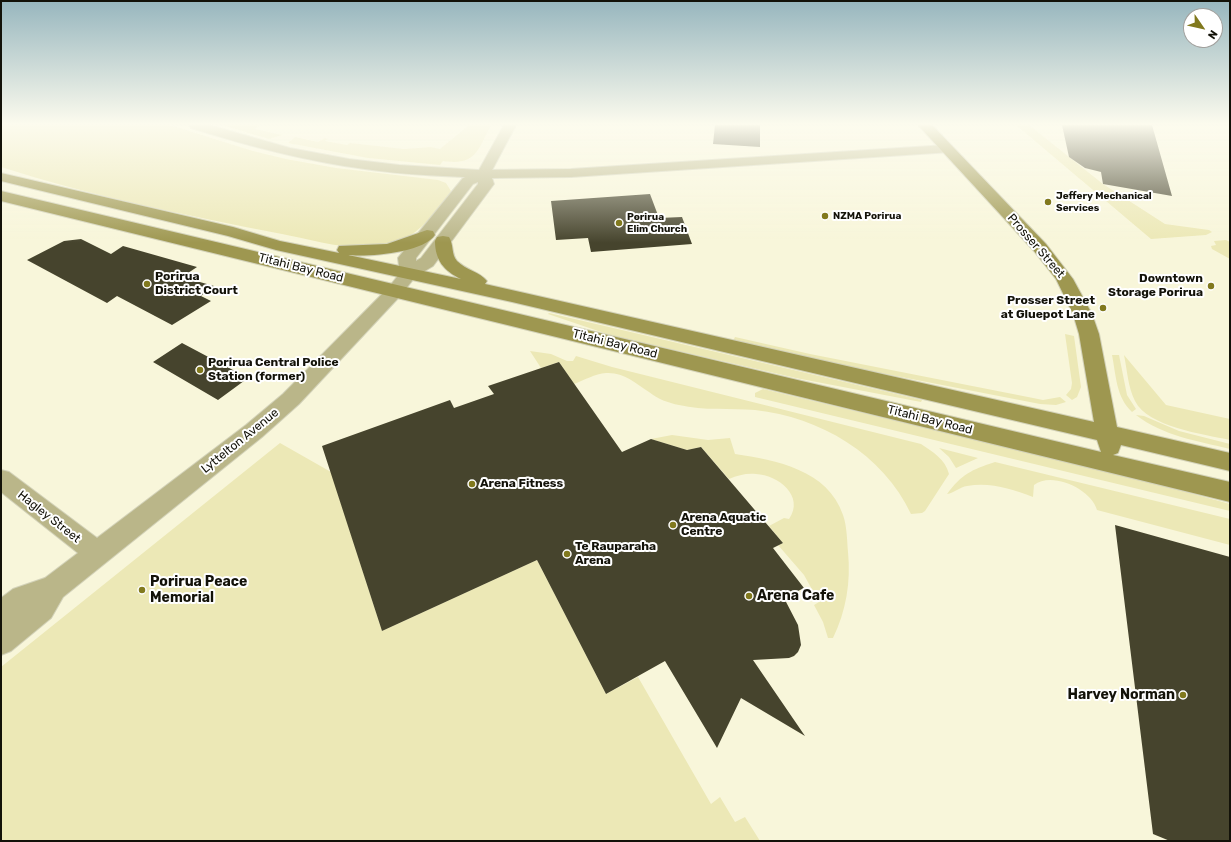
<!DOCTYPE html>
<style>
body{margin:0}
#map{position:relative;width:1231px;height:842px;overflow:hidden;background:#f8f6da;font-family:Rubik,sans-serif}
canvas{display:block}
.frame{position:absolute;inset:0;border:2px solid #131209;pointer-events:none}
.north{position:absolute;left:1183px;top:8px;width:40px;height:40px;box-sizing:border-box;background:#fff;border:1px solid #a1a09d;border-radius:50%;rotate:124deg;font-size:11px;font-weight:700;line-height:16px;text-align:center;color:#131209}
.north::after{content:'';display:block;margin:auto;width:14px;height:18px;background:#81791e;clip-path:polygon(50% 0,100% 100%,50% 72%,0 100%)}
</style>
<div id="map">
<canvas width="1231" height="842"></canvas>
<div class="frame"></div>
<div class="north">N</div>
</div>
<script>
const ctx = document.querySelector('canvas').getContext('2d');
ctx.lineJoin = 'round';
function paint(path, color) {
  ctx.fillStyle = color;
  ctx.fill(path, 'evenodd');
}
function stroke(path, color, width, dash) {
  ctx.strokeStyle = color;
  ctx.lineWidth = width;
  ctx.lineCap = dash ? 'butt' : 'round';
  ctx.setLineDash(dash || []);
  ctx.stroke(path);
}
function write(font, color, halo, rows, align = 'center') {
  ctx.font = font + ' Rubik,sans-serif';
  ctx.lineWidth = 4;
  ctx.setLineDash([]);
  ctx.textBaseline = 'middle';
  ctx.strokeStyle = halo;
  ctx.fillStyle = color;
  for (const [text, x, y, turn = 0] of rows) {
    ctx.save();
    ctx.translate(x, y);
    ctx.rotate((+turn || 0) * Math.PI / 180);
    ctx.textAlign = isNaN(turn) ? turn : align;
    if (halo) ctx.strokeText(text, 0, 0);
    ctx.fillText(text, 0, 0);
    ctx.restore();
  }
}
paint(new Path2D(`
 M 1,125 L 170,125 L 253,151 L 286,159 L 336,168 L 438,180 L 446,183 L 451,191 L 449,196 C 431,217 416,239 387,245 C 353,253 314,240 282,234 C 189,216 91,196 1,167 Z
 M 222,125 L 260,125 L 255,129 L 282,135 L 269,139 Z
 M 469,125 L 491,125 C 478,150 476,166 443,161 L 440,165 L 368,158 L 288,143 L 295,137 L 318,142 L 325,138 L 328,139 L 325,141 L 347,145 L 350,143 L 404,149 L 431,147 L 440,149 Z
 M 1016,125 L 1029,125 L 1103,184 L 1165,224 L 1209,230 L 1212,232 L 1206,235 L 1151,239 Z
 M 1226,240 L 1230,242 L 1230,259 L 1212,249 L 1211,246 L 1216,245 L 1214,241 Z
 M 549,313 L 922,400 L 921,402 L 796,378 L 610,335 L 548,314 Z
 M 1065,334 L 1074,336 L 1081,387 L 1077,397 L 1072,400 L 1066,395 L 1071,389 L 1072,383 Z
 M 735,337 L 810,354 L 1028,397 L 1043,400 L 1060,397 L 1066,402 L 1056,405 L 1040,404 L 819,361 L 733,341 Z
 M 530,351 L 551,354 L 567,361 L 573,361 L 576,356 L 612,367 L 921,444 C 933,452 945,459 949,474 L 925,511 L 922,513 L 911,514 C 883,454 820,417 755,410 C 730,408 704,411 679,405 C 668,403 658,399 649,392 C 635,383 624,372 606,373 C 595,374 584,380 574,384 L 559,362 L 541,368 Z
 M 1112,355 L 1119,355 L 1127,395 L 1136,409 L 1132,412 C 1116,397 1116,375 1112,355 Z
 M 1124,355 L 1166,405 L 1230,419 L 1230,440 C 1203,434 1148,427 1135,401 C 1128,388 1127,369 1124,355 Z
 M 763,389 L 1146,481 L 1230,504 L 1230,511 L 755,397 L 755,393 Z
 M 1136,415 L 1144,416 L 1179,431 L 1230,444 L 1230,449 C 1198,441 1163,436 1136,415 Z
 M 672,435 L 708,440 L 730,438 L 735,454 C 776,460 828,470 843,515 C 847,526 847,540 848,552 C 851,582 846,611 833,638 L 828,638 L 823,622 L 814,605 L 819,602 L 804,575 L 778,545 L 783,543 L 769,526 L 784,518 L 789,519 C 805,496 778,475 756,474 C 747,473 738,475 729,479 L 701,447 L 687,450 L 651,439 Z
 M 280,443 L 331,472 L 382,631 L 537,560 L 606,694 L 638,677 L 711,804 L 720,797 L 735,822 L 745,817 L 760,841 L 1,841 L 1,667 Z
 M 939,448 L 978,458 L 956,468 L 949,457 Z
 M 995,462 L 1230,519 L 1230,545 L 1097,510 C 1091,489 1052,471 1034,485 L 1033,497 C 1011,489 991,482 967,486 C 960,487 954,493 947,494 C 962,474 971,470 995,462 Z`), '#ece8b6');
paint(new Path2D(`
 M 715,125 L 760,125 L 760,147 L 713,144 Z
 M 1062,125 L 1152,125 L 1172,196 L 1103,184 L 1101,172 L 1085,168 L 1069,157 Z
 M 650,194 L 659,218 L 682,217 L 692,244 L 591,252 L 588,238 L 556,240 L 551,201 Z
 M 81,239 L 111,254 L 123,246 L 197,267 L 182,277 L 214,286 L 201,296 L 211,301 L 172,325 L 117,296 L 107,303 L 27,260 L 64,241 Z
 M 182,343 L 248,378 L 218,400 L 153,362 Z
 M 559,362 L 622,452 L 651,439 L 687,450 L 701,447 L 783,543 L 773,548 L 804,588 L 784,598 L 798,625 L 801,645 L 798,652 L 794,656 L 789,658 L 753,660 L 805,736 L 741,698 L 717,748 L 665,661 L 606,694 L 537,560 L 382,631 L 322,446 L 450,400 L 454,408 L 494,394 L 488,386 Z
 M 1115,525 L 1230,557 L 1230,841 L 1170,841 L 1153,834 Z`), '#46442d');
const minor = new Path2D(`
 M 189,125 L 209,125 L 290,148 L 349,159 L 399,165 L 479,170 L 504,125 L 516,125 L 490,174 L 488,177 L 483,178 C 444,176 404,175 365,169 C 305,161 248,146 191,128 Z`);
const tertiary = new Path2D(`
 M 946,145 L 951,146 L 953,149 L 951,152 L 571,177 L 492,178 L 494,184 L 433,266 L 415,277 L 401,295 L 299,404 L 262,437 L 63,597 L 51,618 L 11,651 L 1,655 L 1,598 L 13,589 L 45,578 L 78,553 L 1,492 L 1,470 L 9,472 L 97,538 L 246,425 L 283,394 L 389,287 L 400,273 L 398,258 L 463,178 L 483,170 L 571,169 ZM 478,182 L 478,184 L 421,258 L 416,261 L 416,258 L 473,184 Z`);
const secondary = new Path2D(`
 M 918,125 L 932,125 L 1046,244 L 1073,279 L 1092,314 L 1099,334 L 1117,427 L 1230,453 L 1230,471 L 1121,445 L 1118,453 L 1113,455 L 1230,482 L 1230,502 L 1,201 L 1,191 L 1101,452 L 1097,440 L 512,302 L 276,250 L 228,236 L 1,181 L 1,173 L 233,227 L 280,241 L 339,253 L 337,250 L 339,246 L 387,244 L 427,230 L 433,231 L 435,235 C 423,253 368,257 348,255 L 461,279 C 444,271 435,260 435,241 L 437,237 L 443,236 L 449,237 C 454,245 451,254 457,261 C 466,270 480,272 487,281 L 485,284 L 1094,422 L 1079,334 L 1073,314 L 1056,279 L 1034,251 Z`);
stroke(minor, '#d3d2b9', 2);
stroke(tertiary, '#d3d2b9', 2);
stroke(secondary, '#d3d2b9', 2);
paint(minor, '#bab689');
paint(tertiary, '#bab689');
paint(secondary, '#9e9750');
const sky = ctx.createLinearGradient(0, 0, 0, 243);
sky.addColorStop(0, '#97b6be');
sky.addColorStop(0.51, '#fcfbee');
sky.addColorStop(1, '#fcfbee00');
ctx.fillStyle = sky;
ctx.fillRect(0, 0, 1231, 243);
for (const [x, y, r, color] of [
 [1048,202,4,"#81791e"],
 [825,216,4,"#81791e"],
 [619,223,4,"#81791e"],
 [147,284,4,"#81791e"],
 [1211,286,4,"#81791e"],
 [1103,308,4,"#81791e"],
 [200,370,4,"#81791e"],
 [472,484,4,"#81791e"],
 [673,525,4,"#81791e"],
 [567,554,4,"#81791e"],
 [142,590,4,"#81791e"],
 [749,596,4,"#81791e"],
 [1183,695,4,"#81791e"]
]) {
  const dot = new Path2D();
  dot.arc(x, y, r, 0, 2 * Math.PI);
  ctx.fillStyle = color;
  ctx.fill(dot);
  stroke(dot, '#fff', 1.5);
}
write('bold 10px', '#131209', '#fff', [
 ["Jeffery Mechanical",1056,196],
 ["Services",1056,208],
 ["NZMA Porirua",833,216],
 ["Porirua",627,217],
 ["Elim Church",627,229]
], 'left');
write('12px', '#131209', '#fff', [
 ["Prosser Street",1036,246,49],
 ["Titahi Bay Road",301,268,14],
 ["Titahi Bay Road",615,344,14],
 ["Titahi Bay Road",930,420,14],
 ["Lyttelton Avenue",240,441,-39],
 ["Hagley Street",49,517,38]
]);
write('bold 12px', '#131209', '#fff', [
 ["Porirua",155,277],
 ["District Court",155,291],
 ["Downtown",1203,279,"right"],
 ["Storage Porirua",1203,293,"right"],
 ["Prosser Street",1095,301,"right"],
 ["at Gluepot Lane",1095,315,"right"],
 ["Porirua Central Police",208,363],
 ["Station (former)",208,377],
 ["Arena Fitness",480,484],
 ["Arena Aquatic",681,518],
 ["Centre",681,532],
 ["Te Rauparaha",575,547],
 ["Arena",575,561]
], 'left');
write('bold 14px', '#131209', '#fff', [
 ["Porirua Peace",150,582],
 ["Memorial",150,598],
 ["Arena Cafe",757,596],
 ["Harvey Norman",1175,695,"right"]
], 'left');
</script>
